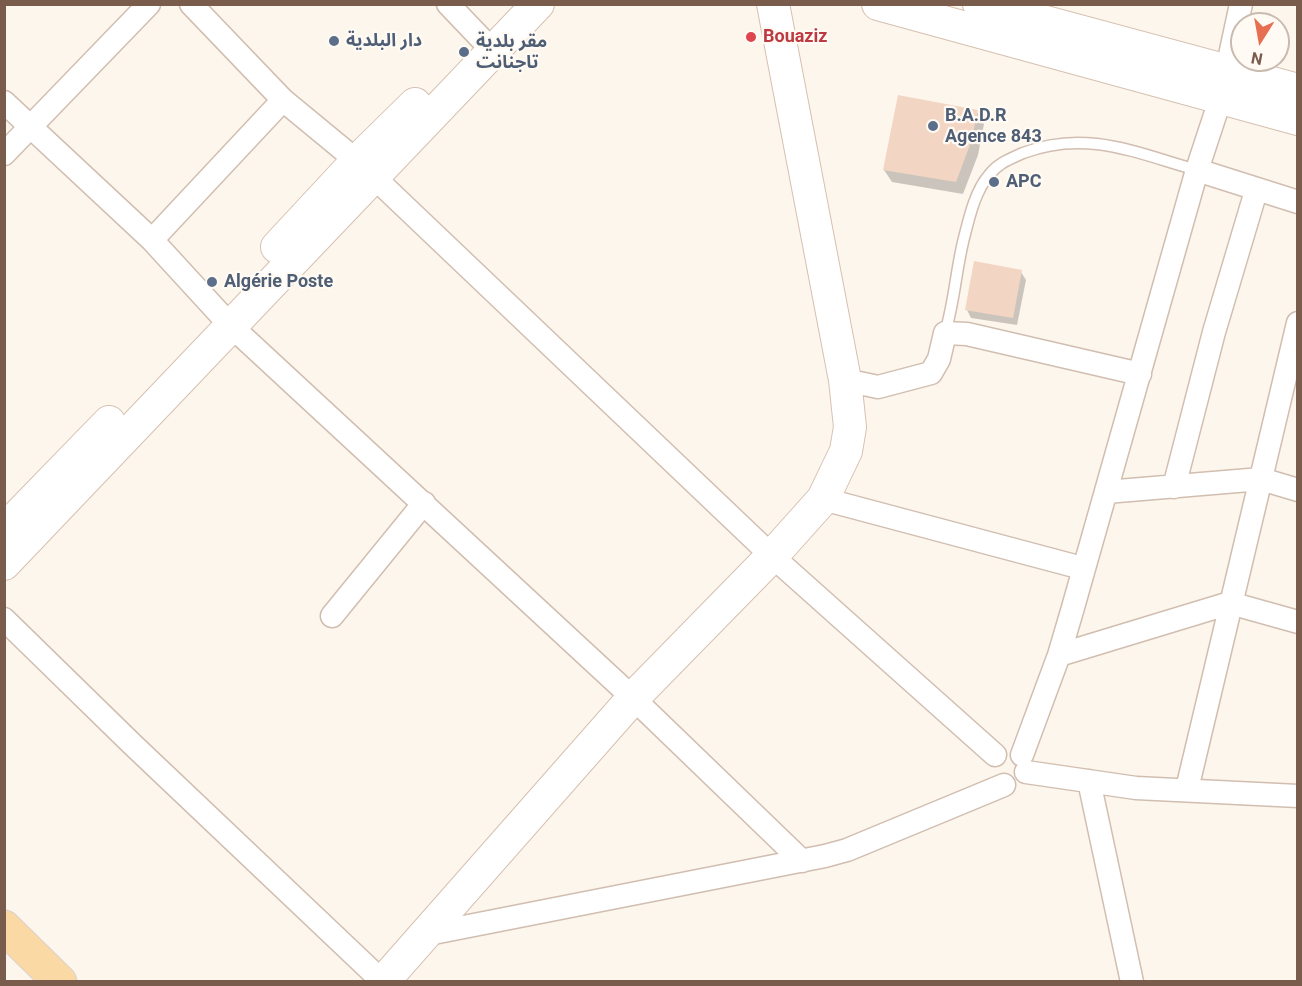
<!DOCTYPE html>
<meta charset="utf-8">
<style>
body{margin:0}
#map{position:relative;width:1302px;height:986px;overflow:hidden;background:#fdf6ec;font-family:Roboto,sans-serif}
canvas{display:block}
.frame{position:absolute;inset:0;border:6px solid #7a5c4d;pointer-events:none}
.north{position:absolute;left:1230px;top:12px;width:60px;height:60px;box-sizing:border-box;background:#fffaf3;border:2px solid #cabbb1;border-radius:50%;rotate:191deg;font-size:16px;font-weight:700;line-height:24px;text-align:center;color:#7a5c4d}
.north::after{content:'';display:block;margin:auto;width:21px;height:27px;background:#e76f51;clip-path:polygon(50% 0,100% 100%,50% 72%,0 100%)}
</style>
<div id="map">
<canvas width="1302" height="986"></canvas>
<div class="frame"></div>
<div class="north">N</div>
</div>
<script>
const ctx = document.querySelector('canvas').getContext('2d');
ctx.lineJoin = 'round';
function paint(path, color) {
  ctx.fillStyle = color;
  ctx.fill(path, 'evenodd');
}
function stroke(path, color, width, dash) {
  ctx.strokeStyle = color;
  ctx.lineWidth = width;
  ctx.lineCap = dash ? 'butt' : 'round';
  ctx.setLineDash(dash || []);
  ctx.stroke(path);
}
function write(font, color, halo, rows, align = 'center') {
  ctx.font = font + ' Roboto,"Noto Sans Arabic",sans-serif';
  ctx.lineWidth = 4.5;
  ctx.setLineDash([]);
  ctx.textBaseline = 'middle';
  ctx.strokeStyle = halo;
  ctx.fillStyle = color;
  for (const [text, x, y, turn = 0] of rows) {
    ctx.save();
    ctx.translate(x, y);
    ctx.rotate((+turn || 0) * Math.PI / 180);
    ctx.textAlign = isNaN(turn) ? turn : align;
    if (halo) ctx.strokeText(text, 0, 0);
    ctx.fillText(text, 0, 0);
    ctx.restore();
  }
}
paint(new Path2D(`
 M 977,112 L 984,124 L 978,155 L 963,194 L 892,182 L 884,170 Z
 M 1021,272 L 1026,280 L 1017,325 L 971,318 L 967,310 Z`), '#0003');
paint(new Path2D(`
 M 898,95 L 978,110 L 971,142 L 956,182 L 883,170 Z
 M 974,261 L 1022,270 L 1013,318 L 965,310 Z`), '#f3d5c3');
const lane = new Path2D(`
 M 945,333 C 955,300 956,267 965,234 C 970,214 976,190 989,175 C 998,163 1010,159 1023,153 C 1086,129 1136,153 1197,170`);
const street = new Path2D(`
 M 191,4 L 283,100 L 357,161 L 772,556 L 995,755
 M 448,4 L 492,50
 M 4,102 L 152,240 L 230,325 L 633,698 L 802,861
 M 4,154 L 149,4
 M 1197,170 L 1298,202
 M 152,240 L 283,100
 M 845,380 L 878,387 L 931,373 L 939,359 L 945,333 L 967,334 L 1140,374
 M 1174,487 L 1214,332 L 1256,191
 M 1106,492 L 1261,479 L 1298,490
 M 823,499 L 1082,568
 M 332,616 L 424,503
 M 4,619 L 132,744 L 383,982
 M 1059,655 L 1230,603 L 1298,622
 M 1022,755 L 1059,655 L 1072,611 L 1197,170 L 1221,97 L 1241,4
 M 1026,772 L 1136,788 L 1298,796
 M 1089,781 L 1132,982
 M 1187,789 L 1298,323
 M 423,935 L 825,856 L 847,850 L 1004,785`);
const secondary = new Path2D(`
 M 878,4 L 1298,119
 M 979,4 L 1298,90
 M 277,247 L 357,161 L 415,104
 M 4,530 L 109,422
 M 4,564 L 538,4
 M 383,982 L 633,698 L 772,556 L 823,499 L 846,451 L 850,427 L 845,380 L 773,4`);
const primary = new Path2D(`
 M 4,927 L 60,982`);
stroke(lane, '#d1beb0', 13);
stroke(street, '#d1beb0', 25);
stroke(secondary, '#d6c0b0', 34);
stroke(primary, '#dad1cd', 35);
stroke(lane, '#fff', 10);
stroke(street, '#fff', 22);
stroke(secondary, '#fff', 32);
stroke(primary, '#fbd9a5', 33);
for (const [x, y, r, color] of [
 [751,37,6,"#e0444e"],
 [334,41,6,"#5c6f8a"],
 [464,52,6,"#5c6f8a"],
 [933,126,6,"#5c6f8a"],
 [994,182,6,"#5c6f8a"],
 [212,282,6,"#5c6f8a"]
]) {
  const dot = new Path2D();
  dot.arc(x, y, r, 0, 2 * Math.PI);
  ctx.fillStyle = color;
  ctx.fill(dot);
  stroke(dot, '#fffaf3', 2);
}
write('bold 18px', '#be3a42', '#fffaf3', [
 ["Bouaziz",763,37]
], 'left');
write('bold 18px', '#4e5e75', '#fffaf3', [
 ["دار البلدية",346,41],
 ["مقر بلدية",476,42],
 ["تاجنانت",476,63],
 ["B.A.D.R",945,116],
 ["Agence 843",945,137],
 ["APC",1006,182],
 ["Algérie Poste",224,282]
], 'left');
</script>
